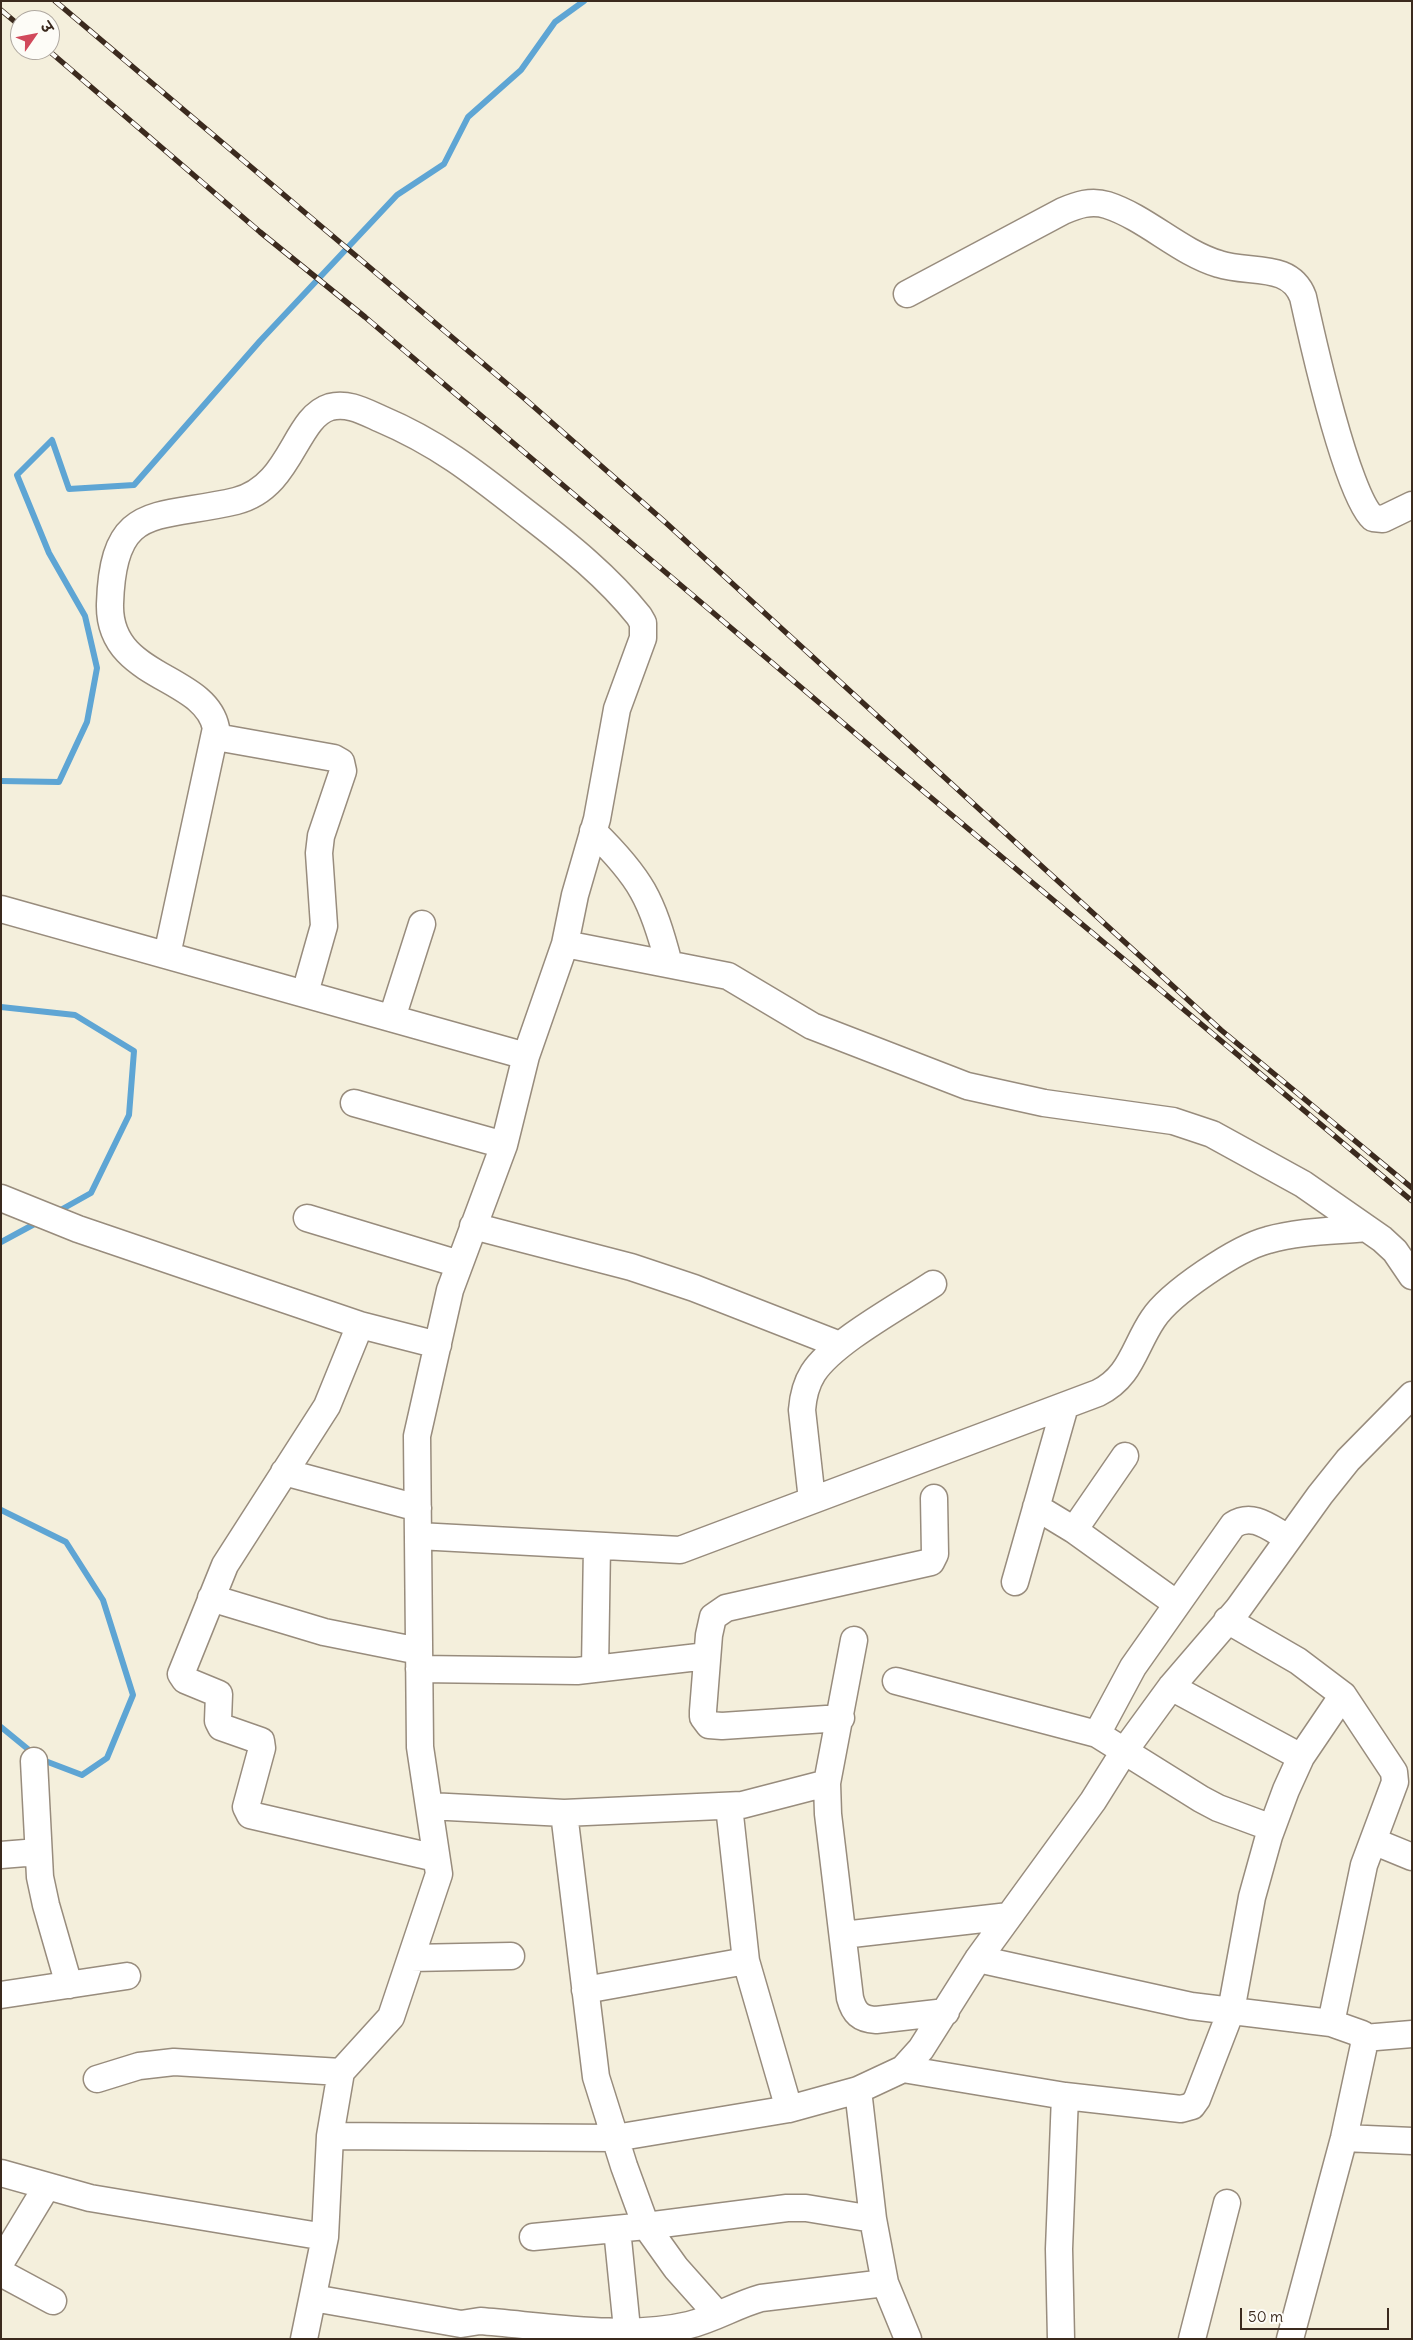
<!DOCTYPE html>
<meta charset="utf-8">
<style>
body{margin:0}
#map{position:relative;width:1413px;height:2340px;overflow:hidden;background:#f4efdc;font-family:Delius,"Playpen Sans Deva",sans-serif}
canvas{display:block}
.frame{position:absolute;inset:0;border:2px solid #3b2a1e;pointer-events:none}
.north{position:absolute;left:10px;top:10px;width:50px;height:50px;box-sizing:border-box;background:#fdfcf7;border:1px solid #afa8a0;border-radius:50%;rotate:57deg;font-size:14px;font-weight:700;line-height:20px;text-align:center;color:#3b2a1e}
.north::after{content:'';display:block;margin:auto;width:18px;height:22px;background:#d1495b;clip-path:polygon(50% 0,100% 100%,50% 72%,0 100%)}
.scale{position:absolute;left:1240px;top:2308px;width:149px;height:22px;box-sizing:border-box;border:2px solid #3b2a1e;border-top:0;padding-left:6px;font-size:15px;line-height:18px;white-space:nowrap;color:#3b2a1e;-webkit-text-stroke:4px #fdfcf7;paint-order:stroke}
</style>
<div id="map">
<canvas width="1413" height="2340"></canvas>
<div class="frame"></div>
<div class="north">उ</div>
<div class="scale">50 m</div>
</div>
<script>
const ctx = document.querySelector('canvas').getContext('2d');
ctx.lineJoin = 'round';
function stroke(path, color, width, dash) {
  ctx.strokeStyle = color;
  ctx.lineWidth = width;
  ctx.lineCap = dash ? 'butt' : 'round';
  ctx.setLineDash(dash || []);
  ctx.stroke(path);
}
stroke(new Path2D(`
 M 1,781 L 59,782 L 87,722 L 97,668 L 85,616 L 49,553 L 17,475 L 52,440 L 69,489 L 134,485 L 260,341 L 397,195 L 444,164 L 468,117 L 521,70 L 555,22 L 584,1
 M 1,1007 L 75,1015 L 134,1051 L 129,1115 L 91,1193 L 57,1212
 M 1,1242 L 40,1221
 M 1,1510 L 66,1542 L 103,1600 L 133,1695 L 107,1758 L 82,1775 L 40,1759 L 1,1727`), '#5ea5d4', 6);
const minor = new Path2D(`
 M 907,294 L 1063,211 C 1077,205 1091,200 1107,205 C 1147,218 1179,252 1219,264 C 1249,274 1290,262 1303,297 C 1312,338 1347,496 1373,518 L 1383,519 L 1412,505
 M 216,737 L 334,758 L 341,762 L 343,771 L 321,836 L 319,853 L 324,926 L 305,993
 M 593,831 C 641,878 652,899 669,964
 M 1,909 L 526,1056
 M 565,944 L 728,976 L 812,1026 L 967,1086 L 1044,1103 L 1173,1121 L 1212,1134 L 1303,1184 L 1382,1239 L 1395,1251 L 1412,1276
 M 167,955 L 216,728 C 205,674 108,680 110,604 C 113,501 156,520 236,501 C 292,487 294,418 330,407 C 348,402 365,412 381,419 C 440,444 478,475 529,515 C 568,545 608,577 639,616 L 643,623 L 643,638 L 617,709 L 597,819 L 575,895 L 565,944 L 526,1056 L 504,1145 L 450,1290 L 417,1436 L 420,1747 L 439,1874 L 391,2017 L 341,2072 L 330,2136 L 325,2237 L 304,2339
 M 392,1018 L 422,924
 M 354,1103 L 504,1145
 M 1,1198 L 78,1229 L 360,1325 L 438,1345
 M 307,1218 L 459,1264
 M 473,1226 L 631,1267 L 694,1288 L 840,1345
 M 360,1325 L 327,1406 L 225,1565 L 181,1674 L 185,1680 L 219,1694 L 218,1721 L 221,1727 L 261,1741 L 262,1748 L 246,1807 L 250,1815 L 436,1858
 M 284,1472 L 418,1508
 M 812,1500 L 802,1410 C 803,1397 806,1384 813,1373 C 833,1342 900,1306 933,1284
 M 1036,1507 L 1074,1530 L 1177,1604
 M 1074,1530 L 1125,1456
 M 418,1536 L 680,1550 L 1098,1393 C 1131,1377 1134,1347 1153,1319 C 1170,1293 1237,1248 1268,1240 C 1299,1231 1334,1231 1366,1228
 M 1015,1582 L 1065,1406
 M 211,1598 L 324,1632 L 419,1651
 M 1227,1620 L 1298,1661 L 1343,1695 L 1394,1772 L 1395,1782 L 1364,1865 L 1331,2023
 M 854,1640 L 827,1783 L 828,1814 L 850,1998 C 854,2013 860,2019 876,2020 L 946,2012
 M 419,1669 L 577,1671 L 707,1656
 M 595,1669 L 597,1546
 M 896,1681 L 1097,1734 L 1201,1799 L 1218,1808 L 1272,1828
 M 1171,1687 L 1301,1757
 M 841,1718 L 722,1726 L 709,1725 L 703,1717 L 703,1711 L 709,1635 L 713,1617 L 726,1608 L 931,1562 L 935,1554 L 934,1498
 M 1097,1734 L 1133,1667 L 1233,1525 C 1253,1512 1270,1528 1288,1538
 M 34,1761 L 40,1877 L 46,1905 L 69,1985
 M 429,1806 L 564,1813 L 742,1805 L 827,1783
 M 729,1806 L 746,1961 L 789,2109
 M 564,1813 L 596,2077 L 624,2166 L 646,2226 L 676,2268 L 717,2314
 M 1373,1841 L 1412,1857
 M 1,1855 L 38,1852
 M 843,1935 L 1009,1916
 M 411,1958 L 511,1956
 M 978,1959 L 1191,2006 L 1331,2023 L 1362,2034 L 1364,2045 L 1344,2138 L 1290,2339
 M 585,1990 L 746,1961
 M 1,1995 L 127,1976
 M 1364,2038 L 1412,2034
 M 903,2069 L 1065,2096 L 1181,2109 L 1192,2106 L 1197,2099 L 1231,2011 L 1252,1897 L 1269,1836 L 1286,1790 L 1301,1757 L 1343,1695
 M 97,2079 L 139,2066 L 174,2062 L 341,2072
 M 858,2090 L 873,2219 L 885,2283 L 908,2339
 M 330,2136 L 615,2138 L 789,2109 L 858,2090 L 903,2069 L 921,2049 L 978,1959 L 1093,1801 L 1125,1750 L 1171,1687 L 1238,1609 L 1320,1495 L 1348,1460 L 1412,1395
 M 1344,2138 L 1412,2141
 M 1,2173 L 90,2198 L 325,2237
 M 617,2229 L 628,2339
 M 533,2237 L 646,2226 L 787,2208 L 806,2208 L 873,2219
 M 1,2262 L 47,2186
 M 1,2273 L 53,2301
 M 313,2298 L 461,2324 L 480,2321 C 545,2326 626,2340 689,2325 C 714,2319 736,2305 761,2298 L 885,2283
 M 1061,2339 L 1059,2249 L 1065,2096
 M 1192,2339 L 1227,2203`);
stroke(minor, '#988c7d', 29);
stroke(minor, '#fff', 26);
const rail = new Path2D(`
 M 55,1 L 525,399 L 665,522 L 1221,1030 L 1412,1188
 M 1,10 L 20,26
 M 48,50 L 260,232 L 365,317 L 916,785 L 1412,1201`);
stroke(rail, '#3b2a1e', 5.5);
stroke(rail, '#fdfcf7', 4, [11]);
</script>
